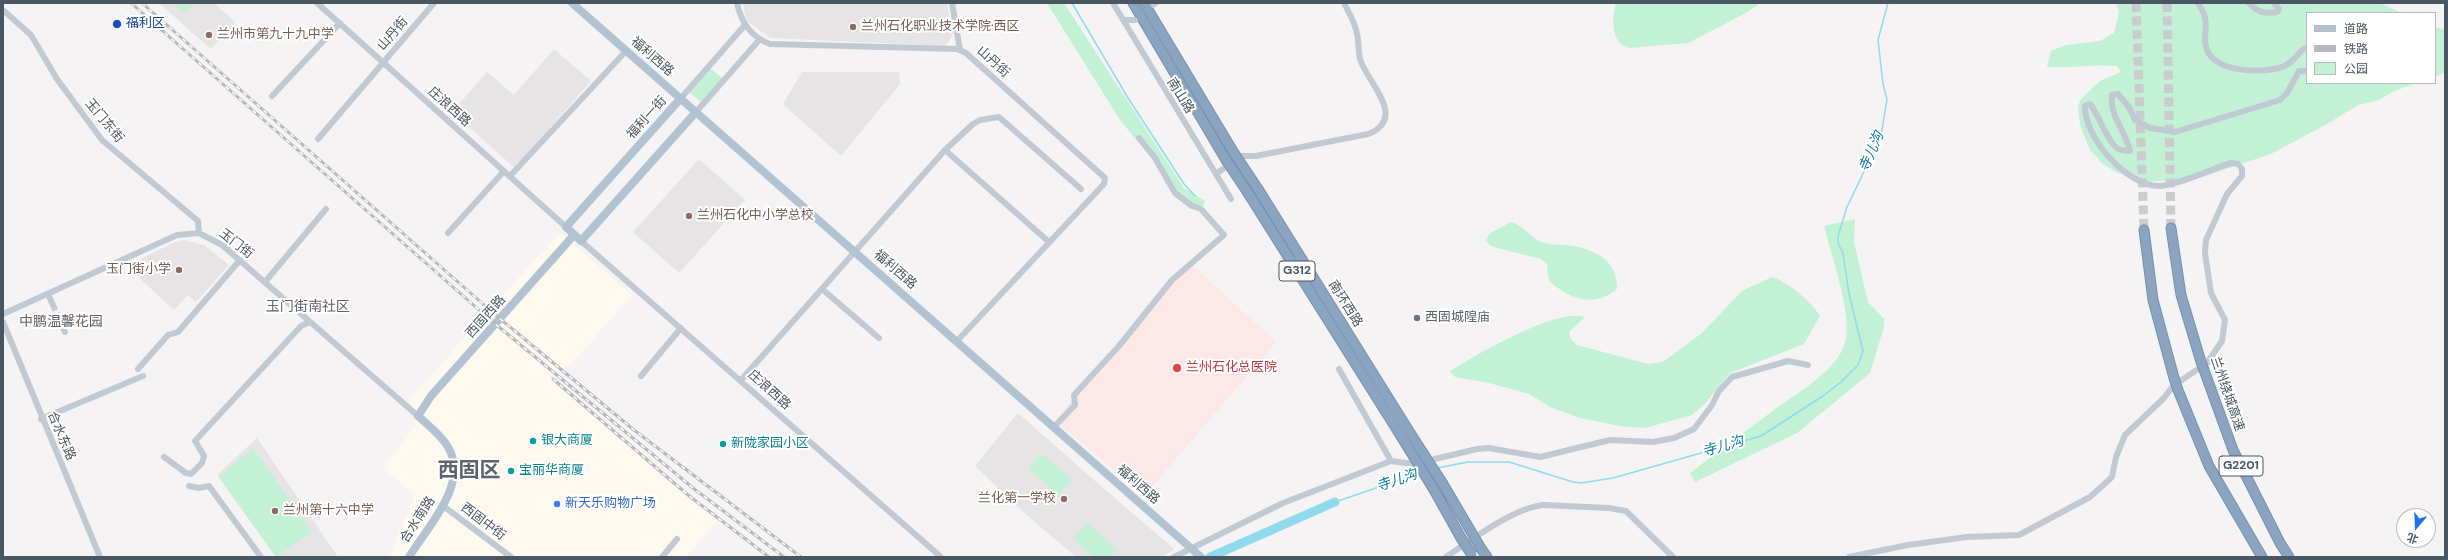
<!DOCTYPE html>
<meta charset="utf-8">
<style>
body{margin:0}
#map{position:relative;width:2448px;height:560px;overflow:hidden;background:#f5f3f3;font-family:"DM Sans","Noto Sans SC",sans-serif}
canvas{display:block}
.frame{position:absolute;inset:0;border:4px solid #4a5661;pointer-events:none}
.legend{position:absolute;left:2306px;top:12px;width:130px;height:72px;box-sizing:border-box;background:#fff;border:1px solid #b7bbc0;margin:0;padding:5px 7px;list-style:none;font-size:12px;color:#4a5661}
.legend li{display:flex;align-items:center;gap:8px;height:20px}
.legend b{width:20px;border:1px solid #b7bbc0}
.north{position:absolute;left:2396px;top:508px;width:40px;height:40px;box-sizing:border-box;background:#fff;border:1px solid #b7bbc0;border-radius:50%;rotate:199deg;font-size:11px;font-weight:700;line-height:16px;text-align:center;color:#4a5661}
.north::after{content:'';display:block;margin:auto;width:14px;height:18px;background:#1a73e8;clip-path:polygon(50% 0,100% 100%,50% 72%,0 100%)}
</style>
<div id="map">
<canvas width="2448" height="560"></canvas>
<div class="frame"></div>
<ul class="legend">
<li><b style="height:5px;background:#b3c2d1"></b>道路</li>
<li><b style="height:5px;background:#b5b8bd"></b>铁路</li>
<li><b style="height:11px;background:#c3f1d5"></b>公园</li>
</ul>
<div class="north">北</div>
</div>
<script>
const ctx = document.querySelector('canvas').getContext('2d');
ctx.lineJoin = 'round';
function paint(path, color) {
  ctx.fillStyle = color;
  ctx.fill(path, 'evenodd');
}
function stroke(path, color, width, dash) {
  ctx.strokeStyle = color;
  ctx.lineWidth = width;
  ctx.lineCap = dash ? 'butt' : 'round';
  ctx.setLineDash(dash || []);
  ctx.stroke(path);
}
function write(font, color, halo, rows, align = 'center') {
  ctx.font = font + ' "DM Sans","Noto Sans SC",sans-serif';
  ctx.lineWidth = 4;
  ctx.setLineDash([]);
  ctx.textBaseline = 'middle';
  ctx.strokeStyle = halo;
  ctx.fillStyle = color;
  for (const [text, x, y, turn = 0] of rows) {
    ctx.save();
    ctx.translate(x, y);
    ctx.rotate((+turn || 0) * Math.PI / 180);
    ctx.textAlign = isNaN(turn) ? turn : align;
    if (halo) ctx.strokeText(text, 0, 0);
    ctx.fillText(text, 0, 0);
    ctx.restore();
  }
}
paint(new Path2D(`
 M 560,233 L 632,295 L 573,362 L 549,376 L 718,518 L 687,557 L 389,557 L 415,495 L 383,468 L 416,425 L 407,403 L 496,302 Z`), '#fdf9ef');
paint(new Path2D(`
 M 159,3 L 214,3 L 235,22 L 211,49 Z
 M 743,3 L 947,3 L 953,34 L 946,46 L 770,38 L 746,20 Z
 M 554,49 L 591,81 L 515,168 L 452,112 L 487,72 L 514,95 Z
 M 802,72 L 899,72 L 900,84 L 841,156 L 783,104 Z
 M 699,159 L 745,200 L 679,273 L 633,232 Z
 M 184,240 L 204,245 L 229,265 L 196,302 L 188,295 L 174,310 L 136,275 L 132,263 L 175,242 Z
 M 1018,413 L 1094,480 L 1174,549 L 1163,557 L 1076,557 L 1031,519 L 975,466 Z
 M 257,438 L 338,557 L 276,557 L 217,475 Z`), '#e6e4e5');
paint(new Path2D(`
 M 1193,266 L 1276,342 L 1144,496 L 1055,420 L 1172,283 Z`), '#fce8e6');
paint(new Path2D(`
 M 172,3 L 193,3 L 184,13 Z
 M 1047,3 L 1064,3 L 1184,188 L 1205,201 L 1203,206 L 1193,208 L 1183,202 L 1158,166 L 1120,120 Z
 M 1616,3 L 1761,3 L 1744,14 L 1688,43 L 1630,48 C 1610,43 1612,20 1616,3 Z
 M 2116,3 L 2380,3 L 2402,13 L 2307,13 L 2307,83 L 2417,83 L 2394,91 L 2379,100 L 2358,105 L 2327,124 L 2271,154 L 2199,178 L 2145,182 L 2116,172 L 2103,164 L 2090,150 L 2080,125 L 2078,106 L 2081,99 L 2100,81 L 2121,72 L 2117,66 C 2093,64 2071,68 2047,67 L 2051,51 L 2066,45 L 2100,41 L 2114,33 L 2119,12 Z
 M 2435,27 L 2445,30 L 2445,72 L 2435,77 Z
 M 710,68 L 722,78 L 701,102 L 689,92 Z
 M 1855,219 L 1854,242 L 1868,302 L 1884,319 L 1884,327 L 1870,373 L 1797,433 L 1695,482 L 1690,473 C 1716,453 1743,433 1770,413 C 1793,395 1840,371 1846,339 C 1851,310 1831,255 1824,226 Z
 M 1511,222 C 1525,226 1532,240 1545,243 C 1556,246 1568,244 1579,247 C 1603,254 1617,264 1617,289 C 1599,304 1579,302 1561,290 C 1556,287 1551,284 1549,279 C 1547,275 1548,268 1547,264 L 1541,259 L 1490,246 L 1486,240 L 1490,233 Z
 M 1772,277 C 1788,282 1812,302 1820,316 L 1804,344 L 1730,373 L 1705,404 L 1692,415 L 1645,428 L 1620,426 L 1580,418 L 1550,407 L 1529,394 L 1489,383 L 1455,377 L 1450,371 C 1476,355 1557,307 1585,317 L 1569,332 L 1571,339 L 1577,345 L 1648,364 L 1663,362 L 1702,333 L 1742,291 Z
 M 253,448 L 312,532 L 276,557 L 219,477 Z
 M 1042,454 L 1072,479 L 1059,495 L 1029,469 Z
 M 1087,523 L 1117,549 L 1110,557 L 1094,557 L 1073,539 Z`), '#c3f1d5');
stroke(new Path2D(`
 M 1072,3 L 1128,98 L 1184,184 L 1195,196
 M 1437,468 L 1468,462 L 1509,462 L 1573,482 L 1581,483 L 1613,478 L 1761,436 L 1823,396 L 1841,382 L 1858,365 L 1863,351 L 1849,294 L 1843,253 L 1838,243 L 1838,236 L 1847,207 L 1881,136 L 1887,99 L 1883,84 L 1878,40 L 1888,3
 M 1335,502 L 1420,473`), '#90daee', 1.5);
stroke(new Path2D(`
 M 1210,557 L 1335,502`), '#90daee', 9);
stroke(new Path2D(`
 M 53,305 L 59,319`), '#caccce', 6, [6, 3]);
stroke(new Path2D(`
 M 2136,3 L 2144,230
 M 2167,3 L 2171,228`), '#caccce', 9, [9, 4.5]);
const highway = new Path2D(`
 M 1133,3 L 1226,160
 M 1144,3 L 1234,153
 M 1258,189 L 1410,433
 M 1248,193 L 1401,436
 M 2171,228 L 2181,295 L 2201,362
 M 2144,230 L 2153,300 L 2174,378
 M 2204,370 L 2233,450 L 2280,543 L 2289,557
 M 2178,390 L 2209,466 L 2262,557
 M 1443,484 L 1473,535
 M 1433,488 L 1461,538
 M 1482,550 L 1487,557`);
stroke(highway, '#7690ad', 11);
stroke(new Path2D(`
 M 317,3 L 566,227
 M 737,3 C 741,22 751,37 770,44 L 957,49 L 966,53 L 1105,178 L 1104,184 L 957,341
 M 952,3 L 960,50
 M 1113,3 L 1231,199
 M 2198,3 C 2200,7 2204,12 2205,17 C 2208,29 2201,42 2209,54 C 2222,72 2259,73 2279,68 C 2290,65 2296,57 2303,49 L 2307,48
 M 2249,3 C 2257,12 2265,14 2277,12 L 2279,9 L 2274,3
 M 1152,5 L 1156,3
 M 3,10 L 31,35 L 57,79 L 102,140 L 198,221 L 199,233
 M 1124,20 L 1135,20
 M 272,96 L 340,23
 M 681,98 L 745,25
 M 696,112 L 760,39
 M 318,139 L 434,3
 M 945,150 L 1049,242
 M 1216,174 L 1241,156 L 1256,156 L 1368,134 C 1409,118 1366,81 1360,59 C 1358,51 1359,42 1357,34 C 1355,22 1349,13 1344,3
 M 510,176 L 626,51
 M 448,233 L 504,171
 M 581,241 L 941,557
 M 265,282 L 326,209
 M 822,289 L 879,338
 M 48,294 L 53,305
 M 3,314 L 177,235 L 199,233 L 222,245 L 418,416
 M 59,319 L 65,332
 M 3,322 L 100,557
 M 138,369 L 168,335 L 178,332 L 240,260
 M 1339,369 L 1391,461
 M 641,376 L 681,328
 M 741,380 L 945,150 L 973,124 L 980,120 L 999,117 L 1081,189
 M 41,419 L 143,376
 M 1054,427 L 1075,405 L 1074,395 L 1119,346 L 1172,280 L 1224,235 L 1201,209 L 1192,206 L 1175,193 L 1155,158 L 1139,138
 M 164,457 L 186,473 L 191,474 L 202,463 L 204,456 L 195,441 L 301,326 L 310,322
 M 189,486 L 199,488 L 209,486 L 261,557
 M 442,505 L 511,557
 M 662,557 L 677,539
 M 1174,557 L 1283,503 L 1391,461 L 1414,464 L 1477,449 L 1489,448 L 1540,457 L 1610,440 L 1653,442 L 1674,438 L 1694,429 L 1712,405 L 1719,391 L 1732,377 L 1788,361 L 1808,365
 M 1446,557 C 1471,540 1515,507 1544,505 L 1609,508 L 1626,511 L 1673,557
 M 1849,557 L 1908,545 L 1967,537 L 2019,535 L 2090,497 L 2112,477 L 2116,457 L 2125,435 L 2164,398 L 2173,386 L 2207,363 L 2222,341 L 2225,320 L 2211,293 L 2205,253 L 2206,240 L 2227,194 L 2242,176 L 2242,169 L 2238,164 L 2231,163 C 2214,168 2173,187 2158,186 C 2126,185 2084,137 2085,106 L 2090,104 C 2099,115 2107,141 2117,148 C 2120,150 2126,151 2130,151 C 2126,131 2109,116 2112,95 L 2118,94 L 2129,107 L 2135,120 L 2150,128 L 2175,132 L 2280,100 L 2287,93 L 2299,71 L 2307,71`), '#c1cad2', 6);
stroke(new Path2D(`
 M 572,3 L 1201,557
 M 681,98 L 566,227 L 581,241 L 696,112
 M 409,557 C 427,527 470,484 448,447 C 441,435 428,425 418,416 L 431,396 L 574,235`), '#b3c2d1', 8);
stroke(highway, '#8ba5c1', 9);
const rail = new Path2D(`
 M 131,3 L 487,317 L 693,488 L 784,557
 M 142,3 L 492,312 L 634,430 L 801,557
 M 553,379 L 688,495 L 769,557`);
stroke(rail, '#b5b8bd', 3);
stroke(rail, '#fff', 1.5, [4.5]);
const highwayBridge = new Path2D(`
 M 1234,153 L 1258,189
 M 1226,160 L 1248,193
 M 2201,362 L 2204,370
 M 2174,378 L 2178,390
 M 1410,433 L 1443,484
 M 1401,436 L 1433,488
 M 1473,535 L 1482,550
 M 1461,538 L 1472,555`);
stroke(highwayBridge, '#7690ad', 11, []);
stroke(highwayBridge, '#8ba5c1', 9);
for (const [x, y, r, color] of [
 [117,24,5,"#1a4fb4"],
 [853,27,4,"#8d6e63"],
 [209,35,4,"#8d6e63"],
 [689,216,4,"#8d6e63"],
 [179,270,4,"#8d6e63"],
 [1417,318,4,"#6b7280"],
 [1177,368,5,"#e0444e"],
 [533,441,4,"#0f9aa8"],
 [723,444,4,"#0f9aa8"],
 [511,471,4,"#0f9aa8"],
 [1064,499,4,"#8d6e63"],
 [557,504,4,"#3f7fe0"],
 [275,511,4,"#8d6e63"]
]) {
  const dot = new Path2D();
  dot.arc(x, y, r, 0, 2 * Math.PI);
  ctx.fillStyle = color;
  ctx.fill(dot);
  stroke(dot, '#fff', 1.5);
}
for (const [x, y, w] of [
 [1297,271,36],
 [2241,466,44]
]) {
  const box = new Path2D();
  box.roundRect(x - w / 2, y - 10, w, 20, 3);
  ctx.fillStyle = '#fff';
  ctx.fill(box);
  stroke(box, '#4a5661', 1);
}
write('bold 12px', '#4a5661', null, [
 ["G312",1297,271],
 ["G2201",2241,466]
]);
write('13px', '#164399', '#fff', [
 ["福利区",126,24]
], 'left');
write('13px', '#785e54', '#fff', [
 ["兰州石化职业技术学院·西区",861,27],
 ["兰州市第九十九中学",217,35],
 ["兰州石化中小学总校",697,216],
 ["玉门街小学",171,270,"right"],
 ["兰化第一学校",1056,499,"right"],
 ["兰州第十六中学",283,511]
], 'left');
write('13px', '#4a5661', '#fff', [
 ["山丹街",393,34,-49],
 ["福利西路",652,57,41],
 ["山丹街",993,62,42],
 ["南山路",1180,96,58],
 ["庄浪西路",449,107,42],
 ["福利一街",647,118,-48],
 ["玉门东街",104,121,50],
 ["玉门街",236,244,38],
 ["福利西路",895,270,41],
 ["南环西路",1345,304,58],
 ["西固西路",486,317,-48],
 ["庄浪西路",769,390,42],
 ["兰州绕城高速",2227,394,71],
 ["合水东路",61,436,67],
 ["福利西路",1138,485,41],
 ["合水南路",418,520,-57],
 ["西固中街",483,522,37]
]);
write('13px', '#5b616d', '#fff', [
 ["西固城隍庙",1425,318]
], 'left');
write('13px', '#be3a42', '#fff', [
 ["兰州石化总医院",1186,368]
], 'left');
write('13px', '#0d838f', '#fff', [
 ["银大商厦",541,441],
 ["新陇家园小区",731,444],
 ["宝丽华商厦",519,471]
], 'left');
write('13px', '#366cbe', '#fff', [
 ["新天乐购物广场",565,504]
], 'left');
write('italic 14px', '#0c7c9b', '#fff', [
 ["寺儿沟",1872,152,-67],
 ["寺儿沟",1723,447,-16],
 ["寺儿沟",1397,481,-19]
]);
write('14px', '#5f6368', '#fff', [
 ["玉门街南社区",308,307],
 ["中鹏温馨花园",61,322]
]);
write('bold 21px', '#5f6368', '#fff', [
 ["西固区",469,471]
]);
</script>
